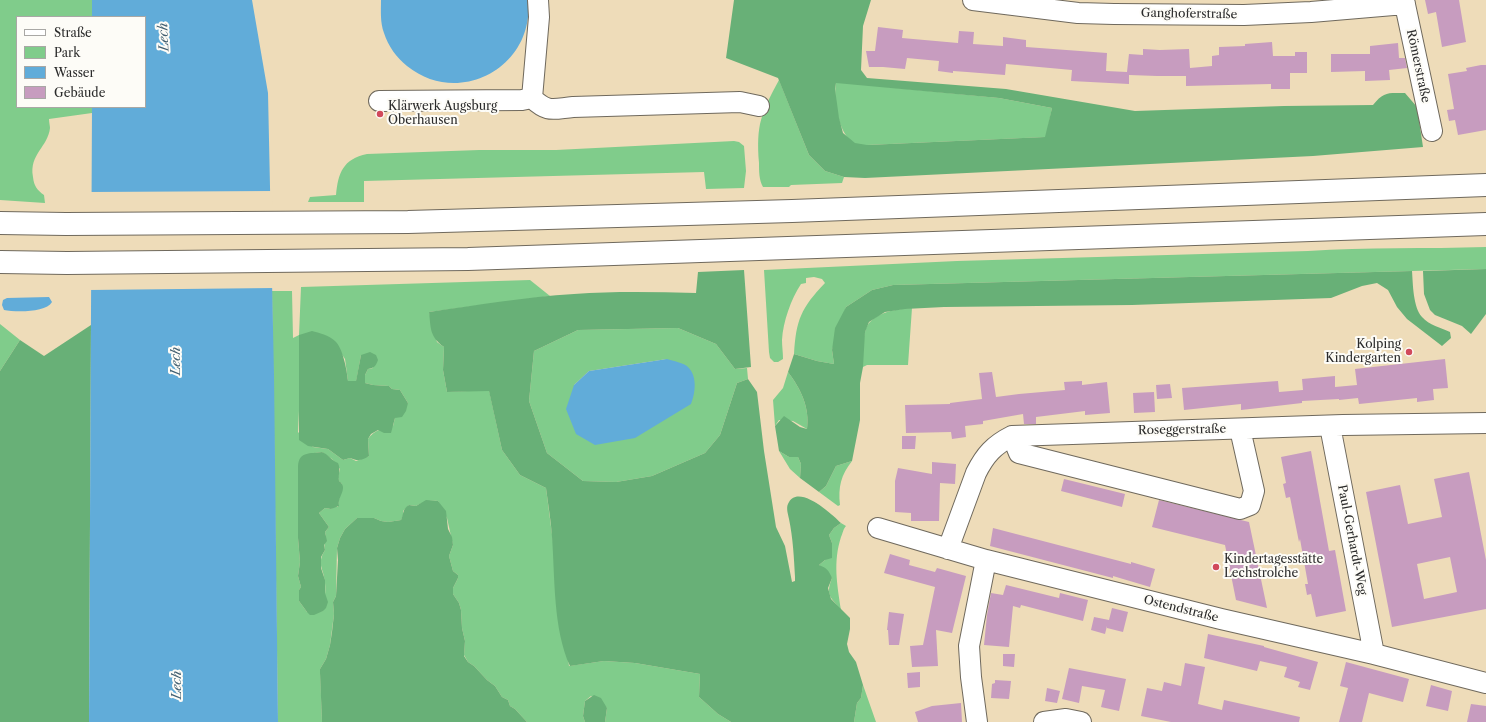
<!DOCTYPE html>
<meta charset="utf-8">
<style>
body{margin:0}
#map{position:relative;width:1486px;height:722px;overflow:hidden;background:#eedcb9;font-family:"Libre Caslon Text",serif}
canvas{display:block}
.legend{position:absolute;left:16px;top:16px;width:130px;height:92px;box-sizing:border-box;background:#fdfcf7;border:1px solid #a9a8a5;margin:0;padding:5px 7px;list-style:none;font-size:12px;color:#2b2b2b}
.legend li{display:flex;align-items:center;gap:8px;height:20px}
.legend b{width:20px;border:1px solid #a9a8a5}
</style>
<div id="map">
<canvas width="1486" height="722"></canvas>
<ul class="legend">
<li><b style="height:5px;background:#fff"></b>Straße</li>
<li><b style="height:11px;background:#80cc8b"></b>Park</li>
<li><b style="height:11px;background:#61acd9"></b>Wasser</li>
<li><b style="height:11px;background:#c79cbf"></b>Gebäude</li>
</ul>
</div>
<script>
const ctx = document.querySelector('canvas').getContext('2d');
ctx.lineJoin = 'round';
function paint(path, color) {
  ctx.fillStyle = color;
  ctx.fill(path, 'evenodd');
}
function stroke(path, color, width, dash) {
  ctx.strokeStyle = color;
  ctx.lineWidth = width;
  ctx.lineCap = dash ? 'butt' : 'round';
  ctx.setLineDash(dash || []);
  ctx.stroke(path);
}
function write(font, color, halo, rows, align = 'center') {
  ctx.font = font + ' "Libre Caslon Text",serif';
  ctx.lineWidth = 4;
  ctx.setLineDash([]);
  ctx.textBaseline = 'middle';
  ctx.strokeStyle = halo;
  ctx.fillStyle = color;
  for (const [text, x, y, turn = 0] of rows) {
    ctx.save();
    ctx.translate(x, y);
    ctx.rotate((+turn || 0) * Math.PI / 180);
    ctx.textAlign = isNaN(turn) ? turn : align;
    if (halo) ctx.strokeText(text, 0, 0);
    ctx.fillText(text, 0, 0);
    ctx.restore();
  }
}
paint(new Path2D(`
 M 0,0 L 92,0 L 92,17 L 17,17 L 17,107 L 92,107 L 92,113 L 49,119 C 49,122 50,126 50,128 C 48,147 29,154 33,177 C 34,186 37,190 44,195 L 45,203 L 0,200 Z
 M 779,80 L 809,155 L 825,171 L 844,177 L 842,183 L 791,185 L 789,187 L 763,187 C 759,180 759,171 759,163 C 756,125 761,113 779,80 Z
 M 836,82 L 999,98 L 1052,108 L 1046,137 L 867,145 C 863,145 857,145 854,143 C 838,134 833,99 836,82 Z
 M 734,141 L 739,142 L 744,146 L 746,171 L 744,188 L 706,189 L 704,172 L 364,181 L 364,202 L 308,202 L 310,197 L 336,195 C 338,173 343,159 367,154 L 479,150 L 556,150 Z
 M 1486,247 L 1486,269 L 893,285 L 872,290 L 846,307 L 832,350 L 834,364 L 817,361 L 794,354 C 796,320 801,308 825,283 L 822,279 L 814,277 L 806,278 L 806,283 L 801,284 C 791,299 783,322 782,340 C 782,346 783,353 783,359 L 778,362 L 774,362 L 770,358 L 769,352 L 764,270 L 957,261 L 1308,251 C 1367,247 1426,249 1486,247 Z
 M 530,280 L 550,296 L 429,312 L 437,342 L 444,347 L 443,370 L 447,392 L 489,390 L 502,450 L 520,475 L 546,488 L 569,666 L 604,661 L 635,663 L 700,674 L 699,697 L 718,714 L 731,722 L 605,722 L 607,708 L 591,696 L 585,701 L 583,716 L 585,722 L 527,722 L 515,709 L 510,706 L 508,700 L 502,697 L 495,686 L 487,680 L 474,666 L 468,662 L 464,655 L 465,641 L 462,628 L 461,610 L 459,603 L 453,594 L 453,588 L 458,578 L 458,575 L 453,571 L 449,556 L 453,545 L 447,518 L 438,501 C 428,500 424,502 416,506 L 409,505 L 403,511 L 403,516 L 401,520 L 388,522 L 381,521 L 374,518 L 357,518 L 345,529 L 340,538 L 337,548 L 336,596 L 333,602 L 334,614 L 330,645 L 326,659 L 320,669 L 322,722 L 278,722 L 272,291 L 292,291 L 293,338 L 299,335 L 301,287 ZM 341,353 L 345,359 L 348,381 L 356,382 L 361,355 L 373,368 L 368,369 L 365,375 L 365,383 L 373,385 L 389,386 L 392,389 L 400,390 L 408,403 L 395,418 L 393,426 C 383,428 374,430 368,439 L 369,456 L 356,461 L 350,458 L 343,460 L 328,449 L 313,447 L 298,432 L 299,411 ZM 322,452 L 332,459 L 340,469 L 338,477 L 339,481 L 342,484 C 342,492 338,499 338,507 L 334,507 L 331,509 L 325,508 L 319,513 L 329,527 L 325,532 C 327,538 323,543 325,550 C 316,565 324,568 325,583 C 326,592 324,602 323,611 L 307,612 L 299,601 L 299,590 L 301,587 L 298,576 L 300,562 L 298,538 L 298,466 L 315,453 Z
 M 912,308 L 908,365 L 867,365 L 863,367 C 863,356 862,343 865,332 C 869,313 895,309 912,308 Z
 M 0,324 L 20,340 L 0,371 Z
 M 678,328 L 716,344 L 735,369 L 747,368 L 748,379 L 737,383 L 720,435 L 705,453 L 652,476 L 616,482 L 583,481 L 547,453 L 529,401 L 534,351 L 578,330 ZM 667,359 L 574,385 L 589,371 Z
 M 788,372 C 801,389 810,408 807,429 L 793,421 L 779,420 L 775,426 L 773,400 L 783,388 Z
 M 779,451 L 789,457 L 798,457 L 801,464 L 800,478 L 790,469 Z
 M 852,461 C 841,475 838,487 840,505 L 838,506 L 819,492 L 826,486 L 836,466 Z
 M 841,523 L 846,526 C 843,529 843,533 841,537 C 833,562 837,584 841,610 C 831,597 825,596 832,578 L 819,565 L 825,560 L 832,543 L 829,535 L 834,528 Z
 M 863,685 L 876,722 L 854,722 L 857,703 L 861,698 Z`), '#80cc8b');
paint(new Path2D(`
 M 734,0 L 871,0 L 863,26 L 861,70 L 867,78 L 1006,89 L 1135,111 L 1284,106 L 1373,105 C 1384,91 1389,93 1405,93 L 1417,107 L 1423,147 L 1313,156 L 865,178 L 844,177 L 825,171 L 809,155 L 778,78 L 726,58 ZM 836,83 L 999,98 L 1052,108 L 1045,137 L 867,145 L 855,143 L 843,133 L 839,118 L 835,89 Z
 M 1486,269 L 1486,314 L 1471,334 L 1462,326 L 1435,315 L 1430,310 L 1424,294 L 1423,271 Z
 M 744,270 L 751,367 L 735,369 L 716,344 L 678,328 L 578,330 L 534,351 L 529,401 L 547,453 L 583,481 L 616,482 L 652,476 L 705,453 L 720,435 L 737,383 L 748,379 L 757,392 L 764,451 L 776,527 L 785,546 L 792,582 L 795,581 L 795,577 C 794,558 793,538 789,519 C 788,514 786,508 788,504 C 797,482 832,514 841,523 L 834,528 L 829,535 L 832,543 L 832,558 L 825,560 L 819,565 C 827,568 829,571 832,578 L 828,588 L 831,599 L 850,618 L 850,629 L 847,644 L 849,652 L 856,662 L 863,685 L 861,698 L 857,703 L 854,722 L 731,722 L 718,714 L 699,697 L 700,674 L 635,663 L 604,661 L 570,666 C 553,629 555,578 552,537 C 551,521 548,504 546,488 L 520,475 L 502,450 L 489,391 L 447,392 L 443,370 L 444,347 C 429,336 431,328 429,312 C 477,305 526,297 574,294 C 615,291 655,292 696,293 L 698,272 Z
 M 1412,271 C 1413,284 1413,307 1422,317 C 1429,325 1441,328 1450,332 L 1451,338 L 1442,346 L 1407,319 L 1397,307 L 1388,290 L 1377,283 L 1362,286 L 1331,298 L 1132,305 L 944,307 L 905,309 L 885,312 L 869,322 L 865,332 L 863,367 L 860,383 L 860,420 L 852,461 L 836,466 L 826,486 L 819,492 L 800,478 L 801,464 L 798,457 L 789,457 L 779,451 L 775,426 L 784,416 L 800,427 L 807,429 C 810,408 801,389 788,372 L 794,354 L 817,361 L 834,364 L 832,350 L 835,328 L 846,307 L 872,290 L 893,285 Z
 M 91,325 L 89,722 L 0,722 L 0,371 L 20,340 L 44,356 Z
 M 312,331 C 319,333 329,335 335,341 C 343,348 347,371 348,381 L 356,381 L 361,355 L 370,352 L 376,355 L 378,360 C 376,366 374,368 368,369 L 365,375 L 365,383 L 373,385 L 389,386 L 392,389 L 400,390 L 408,403 L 406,411 L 402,417 L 395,418 L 391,433 L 384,433 L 378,430 L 371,434 L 368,439 L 369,456 C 362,461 357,461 350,458 L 343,460 L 328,449 L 308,446 L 299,440 L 299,335 Z
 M 322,452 C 328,454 332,461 338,463 C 341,470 338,474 339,481 C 349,488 337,497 339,506 L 331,509 L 325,508 L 319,513 L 329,527 L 325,532 L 327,541 L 324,545 L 325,550 L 321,557 L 321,568 L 325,580 L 325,593 L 328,602 L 326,608 L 323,611 L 314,615 L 310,615 L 307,612 L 299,601 L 299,590 L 301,587 L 298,576 L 300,562 L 298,538 L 298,466 C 299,451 310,454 322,452 Z
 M 426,500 L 438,501 L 446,511 L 448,529 L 452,537 L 453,545 L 449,556 L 453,571 L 458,575 L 458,578 L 453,588 L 453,594 L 459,603 L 461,610 L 462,628 L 465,641 L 464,656 L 468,662 L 474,666 L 487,680 L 495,686 L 502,697 L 508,700 L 510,706 L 515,709 L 527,722 L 322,722 L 320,673 L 320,669 L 326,659 L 330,645 L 332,632 L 334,614 L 333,602 L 336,596 L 338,560 L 337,548 L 340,538 L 345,529 L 357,518 L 374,518 L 381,521 L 388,522 L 401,520 C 404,514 402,509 409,505 L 416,506 Z
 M 594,695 L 601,698 L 607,708 L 605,722 L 585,722 L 583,716 L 585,701 Z`), '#68b077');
paint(new Path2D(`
 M 92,0 L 252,0 L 268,93 L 274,375 L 278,722 L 89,722 L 92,107 L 145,107 L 145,17 L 92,17 Z
 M 381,0 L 528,0 C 535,67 459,108 407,66 C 397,58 388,46 384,33 C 380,22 381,11 381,0 Z
 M 49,297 L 52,302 C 46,313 15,312 4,310 L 2,305 L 3,300 L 7,298 Z
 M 667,359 C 673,361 684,363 688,367 C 698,377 695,394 691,404 L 635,438 L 595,445 L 576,434 L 566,409 L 574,385 L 589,371 Z`), '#61acd9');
paint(new Path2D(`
 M 272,191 L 274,288 L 89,290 L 89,192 Z`), '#eedcb9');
paint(new Path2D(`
 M 1425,0 L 1459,0 L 1466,42 L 1442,47 L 1436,12 L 1428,14 Z
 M 878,27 L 903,30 L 902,38 L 958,43 L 959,31 L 974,32 L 973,44 L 1003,46 L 1003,37 L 1026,40 L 1026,47 L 1107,53 L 1106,71 L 1127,72 L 1129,54 L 1143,55 L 1143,49 L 1160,50 L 1189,49 L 1190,68 L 1212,66 L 1212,56 L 1219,55 L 1219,47 L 1245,46 L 1245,44 L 1272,42 L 1273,56 L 1295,56 L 1295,52 L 1307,52 L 1307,73 L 1290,73 L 1290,89 L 1271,89 L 1271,84 L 1186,86 L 1186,76 L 1157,76 L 1129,75 L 1129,84 L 1071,81 L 1072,70 L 1006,64 L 1005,75 L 967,72 L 953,71 L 953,73 L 938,71 L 939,61 L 907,58 L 905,69 L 883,67 L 869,67 L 866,51 L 875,51 Z
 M 1398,43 L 1399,58 L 1405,58 L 1407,68 L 1389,70 L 1390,80 L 1365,81 L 1365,71 L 1331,72 L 1331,54 L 1370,54 L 1370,46 Z
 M 1481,65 L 1486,65 L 1486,130 L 1458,135 L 1455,120 L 1449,121 L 1447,110 L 1454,109 L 1448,74 L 1467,71 L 1466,68 Z
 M 1445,359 L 1448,388 L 1433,389 L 1434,400 L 1417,402 L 1417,398 L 1359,404 L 1358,398 L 1339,400 L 1339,399 L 1302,401 L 1302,403 L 1259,408 L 1241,410 L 1241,404 L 1184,410 L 1182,388 L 1278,381 L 1279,392 L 1303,390 L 1302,379 L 1335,376 L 1335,387 L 1357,385 L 1355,369 Z
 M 992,372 L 996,397 L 1019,394 L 1065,390 L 1064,382 L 1082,381 L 1082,385 L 1107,382 L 1110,413 L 1085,415 L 1085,411 L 1036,417 L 1036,424 L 1024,424 L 1023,414 L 983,421 L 983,424 L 965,426 L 966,437 L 952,439 L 951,432 L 906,433 L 905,405 L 950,404 L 950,403 L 982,399 L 979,373 Z
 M 1170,384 L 1172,398 L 1157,399 L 1156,385 Z
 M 1154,392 L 1155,412 L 1134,413 L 1133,393 Z
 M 902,436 L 916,436 L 915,449 L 902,449 Z
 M 1311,451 L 1329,551 L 1335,550 L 1346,611 L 1316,617 L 1311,594 L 1307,595 L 1305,584 L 1308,584 L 1300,539 L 1299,542 L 1290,497 L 1286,498 L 1283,484 L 1286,483 L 1281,457 Z
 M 932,462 L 956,464 L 955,484 L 940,483 L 939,521 L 911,521 L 911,513 L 895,512 L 895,481 L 898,468 L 932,474 Z
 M 1469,472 L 1486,560 L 1486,609 L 1392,627 L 1366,492 L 1400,485 L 1408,524 L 1442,517 L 1434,479 ZM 1450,557 L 1457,592 L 1424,599 L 1417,564 Z
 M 1064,479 L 1125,494 L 1122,507 L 1061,491 Z
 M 1159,500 L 1249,522 L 1267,608 L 1236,600 L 1225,545 L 1152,527 Z
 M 993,528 L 1131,564 L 1131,562 L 1155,569 L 1150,587 L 1113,576 L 1113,578 L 990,546 Z
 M 890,554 L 910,560 L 909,565 L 935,572 L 937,568 L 966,576 L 952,633 L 936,630 L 938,666 L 912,667 L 910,646 L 923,645 L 935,587 L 884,573 Z
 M 1006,585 L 1059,598 L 1060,593 L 1088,600 L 1083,621 L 1021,605 L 1020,608 L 1013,606 L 1009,647 L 984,645 L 987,615 L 991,593 L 1003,595 Z
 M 1112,608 L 1128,612 L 1123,632 L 1107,628 L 1107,626 L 1105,634 L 1091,630 L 1094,617 L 1109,620 Z
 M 889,612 L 904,614 L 899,645 L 889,645 L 888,630 L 887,630 Z
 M 1208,634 L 1264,646 L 1264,647 L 1318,662 L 1310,690 L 1298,687 L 1300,682 L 1284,677 L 1287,667 L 1260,661 L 1257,671 L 1204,658 Z
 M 1003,654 L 1015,654 L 1014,667 L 1003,666 Z
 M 1346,662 L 1409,679 L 1403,702 L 1369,693 L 1362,722 L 1339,722 L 1348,688 L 1340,686 Z
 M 1185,663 L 1205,667 L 1198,704 L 1222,710 L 1224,700 L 1300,717 L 1299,722 L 1171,722 L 1141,716 L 1147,688 L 1162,691 L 1164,682 L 1181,686 Z
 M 1069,668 L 1126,679 L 1119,711 L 1101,707 L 1105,690 L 1082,686 L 1079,703 L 1062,699 Z
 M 920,672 L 920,687 L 908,688 L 907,673 Z
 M 995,680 L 1011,681 L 1009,699 L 991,698 L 992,684 L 995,683 Z
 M 1431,685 L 1452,691 L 1448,711 L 1426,706 Z
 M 1047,688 L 1060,691 L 1057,703 L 1045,701 Z
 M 961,703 L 962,722 L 918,722 L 915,712 L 932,706 Z
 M 1471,704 L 1486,706 L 1486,722 L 1467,722 Z`), '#c79cbf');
const minor = new Path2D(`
 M 973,0 L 1078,13 L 1114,14 L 1244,15 L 1311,12 L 1405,4
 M 1404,0 L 1432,131
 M 532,98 L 539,17 L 538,0
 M 379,101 L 522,100 L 532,98 C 548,113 552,109 573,107 L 740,102 L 759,106
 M 1330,426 L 1374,654
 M 1012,436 L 1019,453 L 1240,509 L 1250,505 L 1254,491 L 1240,429
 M 878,528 L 986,560 L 1221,619 L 1374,654 L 1486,683
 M 948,549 L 976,473 C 985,455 994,445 1012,436 L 1343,425 L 1486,423
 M 977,722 L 971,677 L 969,646 L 986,560
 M 1044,722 L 1066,719 L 1081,722`);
const highway = new Path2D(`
 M 0,223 L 66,224 L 408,222 L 792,211 L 1486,185
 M 0,262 L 67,263 L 468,259 L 1486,224`);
stroke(minor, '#6f695d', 22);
stroke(highway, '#6f695d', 24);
stroke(minor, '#fff', 20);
stroke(highway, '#fff', 22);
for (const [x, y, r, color] of [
 [380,114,4,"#d1495b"],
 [1409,352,4,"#d1495b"],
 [1216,567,4,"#d1495b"]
]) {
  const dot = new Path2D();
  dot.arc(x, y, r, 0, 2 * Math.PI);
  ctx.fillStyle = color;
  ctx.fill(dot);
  stroke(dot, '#fdfcf7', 1.5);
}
write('12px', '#2b2b2b', '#fdfcf7', [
 ["Ganghoferstraße",1189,14,1],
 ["Römerstraße",1418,66,78],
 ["Roseggerstraße",1182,430,-1],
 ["Paul-Gerhardt-Weg",1352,540,79],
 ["Ostendstraße",1181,609,14]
]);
write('12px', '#2b2b2b', '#fdfcf7', [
 ["Klärwerk Augsburg",388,107],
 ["Oberhausen",388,121],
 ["Kolping",1401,345,"right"],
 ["Kindergarten",1401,359,"right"],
 ["Kindertagesstätte",1224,560],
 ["Lechstrolche",1224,574]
], 'left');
write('italic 13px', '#415f71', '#fdfcf7', [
 ["Lech",164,37,-93],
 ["Lech",176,361,-90],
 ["Lech",177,685,-90]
]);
</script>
